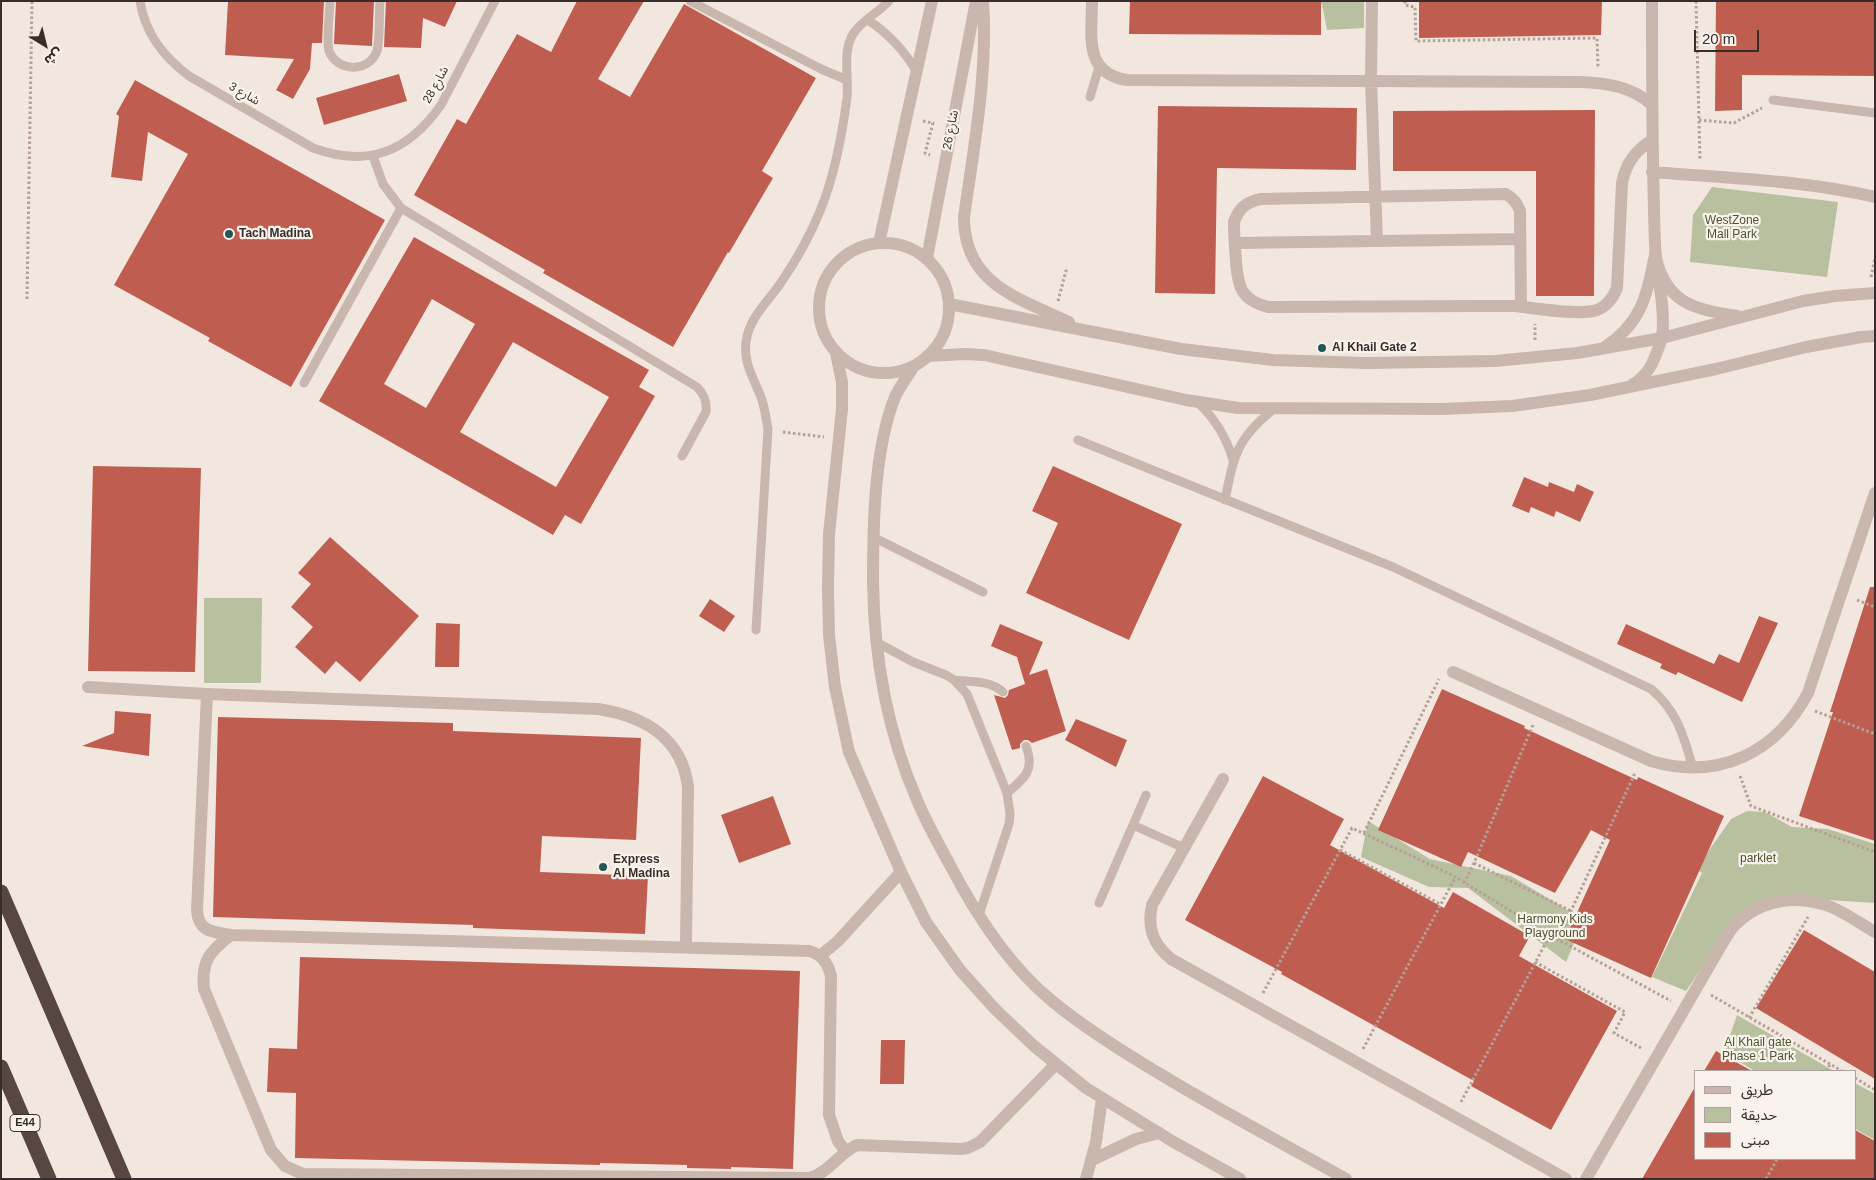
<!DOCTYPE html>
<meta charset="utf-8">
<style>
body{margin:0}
#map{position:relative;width:1876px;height:1180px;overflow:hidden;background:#f2e7df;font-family:Helvetica,"Noto Sans Arabic",sans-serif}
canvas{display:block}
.frame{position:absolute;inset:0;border:2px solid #382d2a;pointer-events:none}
.legend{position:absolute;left:1694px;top:1070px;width:162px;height:90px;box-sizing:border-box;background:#f9f2ec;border:1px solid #aca39e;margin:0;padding:6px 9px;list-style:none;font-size:15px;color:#382d2a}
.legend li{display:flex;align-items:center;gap:10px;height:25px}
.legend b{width:25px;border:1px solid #aca39e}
.north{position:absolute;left:20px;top:20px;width:50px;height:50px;-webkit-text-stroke:4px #f9f2ec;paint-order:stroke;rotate:144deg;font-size:14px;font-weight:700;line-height:20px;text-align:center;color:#382d2a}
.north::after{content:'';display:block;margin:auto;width:18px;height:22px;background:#382d2a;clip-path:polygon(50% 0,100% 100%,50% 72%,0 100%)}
.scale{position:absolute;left:1694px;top:30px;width:65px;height:22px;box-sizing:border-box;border:2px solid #382d2a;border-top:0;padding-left:6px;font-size:15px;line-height:18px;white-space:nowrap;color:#382d2a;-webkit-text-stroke:4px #f9f2ec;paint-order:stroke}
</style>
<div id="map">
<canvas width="1876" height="1180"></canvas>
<div class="frame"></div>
<ul class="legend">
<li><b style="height:6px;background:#c9b6ac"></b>طريق</li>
<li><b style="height:14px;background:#b9c0a0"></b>حديقة</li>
<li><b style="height:14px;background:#bf5e50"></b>مبنى</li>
</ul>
<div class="north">ش</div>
<div class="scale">20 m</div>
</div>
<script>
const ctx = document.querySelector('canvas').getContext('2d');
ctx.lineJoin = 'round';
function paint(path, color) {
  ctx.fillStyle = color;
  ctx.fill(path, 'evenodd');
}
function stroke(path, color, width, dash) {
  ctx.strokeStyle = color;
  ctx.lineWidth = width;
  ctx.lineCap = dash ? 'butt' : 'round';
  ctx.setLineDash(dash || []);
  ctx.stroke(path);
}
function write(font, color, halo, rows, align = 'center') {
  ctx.font = font + ' Helvetica,"Noto Sans Arabic",sans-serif';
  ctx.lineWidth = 4.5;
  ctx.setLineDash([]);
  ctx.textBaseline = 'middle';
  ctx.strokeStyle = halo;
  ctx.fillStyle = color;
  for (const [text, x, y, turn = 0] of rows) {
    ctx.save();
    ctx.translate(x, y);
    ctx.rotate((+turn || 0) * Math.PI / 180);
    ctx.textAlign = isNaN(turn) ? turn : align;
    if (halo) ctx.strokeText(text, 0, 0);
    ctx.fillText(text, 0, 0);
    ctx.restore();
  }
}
paint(new Path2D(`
 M 1317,1 L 1364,2 L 1364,28 L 1327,30 L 1322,4 Z
 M 1712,187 L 1838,202 L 1827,277 L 1690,262 L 1693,215 Z
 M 204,598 L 262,598 L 261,683 L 204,683 Z
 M 1747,811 L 1765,812 L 1792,827 L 1828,829 L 1875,844 L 1875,903 L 1795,898 L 1732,923 L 1686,991 L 1652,977 L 1702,873 L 1696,869 L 1731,819 Z
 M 1368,821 L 1430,859 L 1511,876 L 1584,920 L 1566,962 L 1468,888 L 1429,887 L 1361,857 Z
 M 1737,1015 L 1834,1071 L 1755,1071 L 1724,1053 Z
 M 1855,1083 L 1875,1094 L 1875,1140 L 1855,1129 Z`), '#b9c0a0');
paint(new Path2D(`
 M 228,1 L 324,1 L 322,43 L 312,43 L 310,69 L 293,99 L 276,90 L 294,59 L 225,55 Z
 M 336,1 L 374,1 L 372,46 L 334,44 Z
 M 386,1 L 457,1 L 445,27 L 423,18 L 421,48 L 384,47 Z
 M 577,1 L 644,1 L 598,79 L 630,97 L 684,4 L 816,78 L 762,171 L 773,178 L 729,253 L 728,252 L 673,347 L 543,273 L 545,270 L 414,195 L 457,119 L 466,124 L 517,34 L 551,52 Z
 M 1130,1 L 1321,1 L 1321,35 L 1129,34 Z
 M 1419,1 L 1602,1 L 1601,35 L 1419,38 Z
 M 1716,1 L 1875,1 L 1875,76 L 1742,75 L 1742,110 L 1715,111 Z
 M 399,74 L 407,101 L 324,125 L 316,98 Z
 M 135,80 L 385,220 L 291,387 L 208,341 L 210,338 L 114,285 L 188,154 L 148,132 L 142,181 L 111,177 L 119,116 L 116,114 Z
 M 1158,106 L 1357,108 L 1356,170 L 1217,168 L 1215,294 L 1155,293 Z
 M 1595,110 L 1594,296 L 1536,296 L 1536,171 L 1393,171 L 1393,111 Z
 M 414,237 L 649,370 L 639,387 L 655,396 L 581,524 L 565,515 L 553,535 L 319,401 ZM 432,299 L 475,324 L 426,408 L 384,384 ZM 513,342 L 609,397 L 556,487 L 460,432 Z
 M 93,466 L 201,468 L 195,672 L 88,671 Z
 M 1053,466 L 1182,524 L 1129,640 L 1026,593 L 1058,523 L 1032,511 Z
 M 1524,477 L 1548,487 L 1549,482 L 1574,492 L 1577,484 L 1594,492 L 1580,522 L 1556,511 L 1554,517 L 1531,507 L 1529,513 L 1512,506 Z
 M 330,537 L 419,616 L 360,682 L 336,661 L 325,674 L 295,647 L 313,627 L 291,607 L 311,584 L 298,573 Z
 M 1870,587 L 1875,587 L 1875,841 L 1799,816 L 1833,712 L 1830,712 Z
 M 710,599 L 735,616 L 724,632 L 699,616 Z
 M 1759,616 L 1778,623 L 1742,702 L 1678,672 L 1676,675 L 1660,668 L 1662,664 L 1617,644 L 1626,624 L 1714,664 L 1719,654 L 1739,663 Z
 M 436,623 L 460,624 L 459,667 L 435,667 Z
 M 1000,624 L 1043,642 L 1029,675 L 1047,669 L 1066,731 L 1032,743 L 1028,740 L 1024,740 L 1020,744 L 1020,748 L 1012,750 L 994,695 L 1005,698 L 1008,695 L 1009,690 L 1025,684 L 1017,657 L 991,646 Z
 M 1442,689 L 1525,726 L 1524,728 L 1637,780 L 1638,777 L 1724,816 L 1651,978 L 1565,939 L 1610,840 L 1591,830 L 1555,893 L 1468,852 L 1461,867 L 1378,830 Z
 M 115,711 L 151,714 L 149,756 L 82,746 L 114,733 Z
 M 218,717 L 453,723 L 453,731 L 641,738 L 636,840 L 542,836 L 540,872 L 648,876 L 645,934 L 473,928 L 473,925 L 213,917 Z
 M 1076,719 L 1127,740 L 1116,767 L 1065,740 Z
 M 1263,776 L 1344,819 L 1330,845 L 1444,908 L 1453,892 L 1530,936 L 1519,956 L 1617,1011 L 1551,1130 L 1471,1086 L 1474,1081 L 1281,974 L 1282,972 L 1185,920 Z
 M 773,796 L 791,844 L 739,863 L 721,815 Z
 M 1804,930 L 1875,972 L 1875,1079 L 1756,1008 Z
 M 300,957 L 800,971 L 793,1169 L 731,1167 L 731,1169 L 687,1168 L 687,1165 L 600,1163 L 600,1165 L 295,1158 L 296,1093 L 267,1092 L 269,1048 L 297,1049 Z
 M 881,1040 L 905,1040 L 904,1084 L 880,1084 Z
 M 1716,1051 L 1752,1071 L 1704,1071 Z
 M 1695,1087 L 1695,1159 L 1855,1159 L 1855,1130 L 1875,1141 L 1875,1179 L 1642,1179 Z`), '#bf5e50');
stroke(new Path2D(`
 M 1405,1 L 1405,5 L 1415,7 L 1416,41 L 1597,38 L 1598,67
 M 1696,1 L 1700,161
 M 1699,120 L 1734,123 L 1762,108
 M 923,121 L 933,123 L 925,153 L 930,155
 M 1871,277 L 1875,258
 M 27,299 L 32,1
 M 1058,301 L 1067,267
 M 1535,340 L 1535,324
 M 783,432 L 824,437
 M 1857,600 L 1875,607
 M 1815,711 L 1875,734
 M 1740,776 L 1751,806 L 1875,852
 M 1364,833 L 1439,679
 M 1340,850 L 1440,904
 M 1474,863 L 1571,911
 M 1464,883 L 1474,863 L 1533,725
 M 1559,940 L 1571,911 L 1635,773
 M 1535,962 L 1625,1012 L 1614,1033 L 1643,1049
 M 1263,993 L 1352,828 L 1450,874 L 1559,940 L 1671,1001
 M 1711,995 L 1842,1071
 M 1749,1018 L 1808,917
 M 1363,1049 L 1455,878
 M 1826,1071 L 1830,1064
 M 1855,1078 L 1875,1090
 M 1461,1102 L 1550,935
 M 1766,1179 L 1777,1159`), '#b5a096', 3, [2.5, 2.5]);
stroke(new Path2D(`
 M 140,1 C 145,34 164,57 189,76 L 313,148 C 368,168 408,152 441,105 L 495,1
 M 330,1 C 330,12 326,42 329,51 C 337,72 369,73 377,51 C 380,40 379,14 380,1
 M 690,1 L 821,69 L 847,80
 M 868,20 C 889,34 904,50 917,72
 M 1090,97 L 1099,67
 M 1773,100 L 1875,113
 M 373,156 L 383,184 L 401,208 L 697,387 C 704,394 707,401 706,412 L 682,456
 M 304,383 L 401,208
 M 1197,402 C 1215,418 1226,436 1233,460
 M 1078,440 L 1393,567 L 1651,689 C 1678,712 1683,735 1693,768
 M 1225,500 C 1234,455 1237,438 1274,409
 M 873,537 L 983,592
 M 756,630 L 768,429 C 766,419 765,409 762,400 C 755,380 743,364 746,342 C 749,317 769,301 782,281 C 797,259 810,236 820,211 C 835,175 842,136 847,98 C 849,77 842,52 853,34 C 862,20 878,13 889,1
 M 876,642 L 913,662 L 946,675 L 954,680 L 967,694 L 1007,793 L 1010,814 L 1009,824 L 979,915
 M 954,680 C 971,682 990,680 1003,692
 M 1007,793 C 1025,778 1035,770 1026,746
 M 1133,825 L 1184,848
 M 1099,903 L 1146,795`), '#c9b6ac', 9);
stroke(new Path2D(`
 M 1092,1 C 1092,35 1083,73 1127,80 L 1580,82 C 1606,83 1632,86 1652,105
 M 1372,1 L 1371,81 L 1377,241
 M 1652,1 C 1652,82 1652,162 1655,243 C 1656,275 1666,306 1662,338
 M 1652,172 C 1726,178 1802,180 1875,197
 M 1235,243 L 1520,239
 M 1521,307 L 1520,211 C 1517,203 1514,199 1506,194 L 1261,199 C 1246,202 1239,208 1234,222 C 1234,236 1235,249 1236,262 C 1238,287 1241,300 1268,307 L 1480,306 C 1492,306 1503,306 1515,306 C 1534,308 1580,316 1597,310 C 1607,306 1613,298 1617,288 L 1622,183 C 1626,163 1635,151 1652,140
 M 1453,672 L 1651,761 C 1718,781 1776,753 1808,693 L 1875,493
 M 88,687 L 207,694 L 598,709 C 644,716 682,738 688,787 L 686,946
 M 207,694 L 197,910 C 198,932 213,932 231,935 L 809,951 C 822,954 828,963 831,976 L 829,1115 L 838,1141 L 846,1152
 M 1223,779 L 1152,905 C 1147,928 1153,944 1171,959 L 1566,1179
 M 231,935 C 210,951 201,961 204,989 L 271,1150 L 285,1166 L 303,1174 L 809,1178 C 829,1173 839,1153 857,1145 L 961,1149 L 968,1148 L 980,1142 L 1056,1064
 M 820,956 L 838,941 L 901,872
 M 1092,1160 L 1136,1139 L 1159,1133
 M 1086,1179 L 1096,1142 L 1102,1098
 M 1586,1179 L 1722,944 C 1726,938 1730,930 1735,925 C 1761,899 1798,894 1831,907 C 1846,913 1861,924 1875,932`), '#c9b6ac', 12);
stroke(new Path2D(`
 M 983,1 C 988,73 974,146 964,217 C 964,284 1018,298 1069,322
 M 879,243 L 932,1
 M819 308a65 65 0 1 1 130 0a65 65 0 1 1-130 0Z
 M 1655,254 C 1665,303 1693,309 1737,316
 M 927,258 L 976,1
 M 949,304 L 1181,349 L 1273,360 L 1366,363 L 1495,361 L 1577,353 L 1662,338 L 1803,301 L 1835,296 L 1875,293
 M 1605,347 C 1640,324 1647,297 1654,259
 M 836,353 L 842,382 L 842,409 L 829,534 L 828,588 L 829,635 L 835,687 L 849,752 L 901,872 L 926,922 L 960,970 L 995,1009 L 1034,1046 L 1086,1088 L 1172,1141 L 1240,1179
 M 927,356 L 965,354 L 984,355 L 1186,400 L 1238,408 L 1442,409 L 1512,406 L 1590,395 L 1716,369 L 1806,347 L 1861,337 L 1875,336
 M 914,366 C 908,376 900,386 895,397 C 874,449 873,526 873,582 C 874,657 887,731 917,800 C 926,822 938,843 950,865 C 976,915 1008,965 1052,1001 C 1086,1029 1123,1052 1160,1074 C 1221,1111 1284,1144 1346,1179
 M 1632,385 C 1651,374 1655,357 1662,338`), '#c9b6ac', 12);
stroke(new Path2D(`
 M 1,892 L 124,1179
 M 1,1067 L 49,1179`), '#584642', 15);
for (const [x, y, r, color] of [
 [229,234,5,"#225754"],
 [1322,348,5,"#225754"],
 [603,867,5,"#225754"]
]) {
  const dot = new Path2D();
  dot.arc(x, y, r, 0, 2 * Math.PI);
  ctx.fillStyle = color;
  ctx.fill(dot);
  stroke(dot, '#f9f2ec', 2);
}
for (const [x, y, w] of [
 [25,1123,30]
]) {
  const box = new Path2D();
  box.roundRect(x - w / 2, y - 8.5, w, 17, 4);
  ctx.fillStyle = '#f9f2ec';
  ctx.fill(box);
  stroke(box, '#382d2a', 1);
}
write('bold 11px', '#382d2a', null, [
 ["E44",25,1123]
]);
write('12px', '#382d2a', '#f9f2ec', [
 ["شارع 28",436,85,-61],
 ["شارع 3",244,94,30],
 ["شارع 26",951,130,-79]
]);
write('12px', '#4c552f', '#f9f2ec', [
 ["WestZone",1732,221],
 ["Mall Park",1732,235],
 ["parklet",1758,859],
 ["Harmony Kids",1555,920],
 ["Playground",1555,934],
 ["Al Khail gate",1758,1043],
 ["Phase 1 Park",1758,1057]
]);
write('bold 12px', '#382d2a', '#f9f2ec', [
 ["Tach Madina",239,234],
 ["Al Khail Gate 2",1332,348],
 ["Express",613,860],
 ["Al Madina",613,874]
], 'left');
</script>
